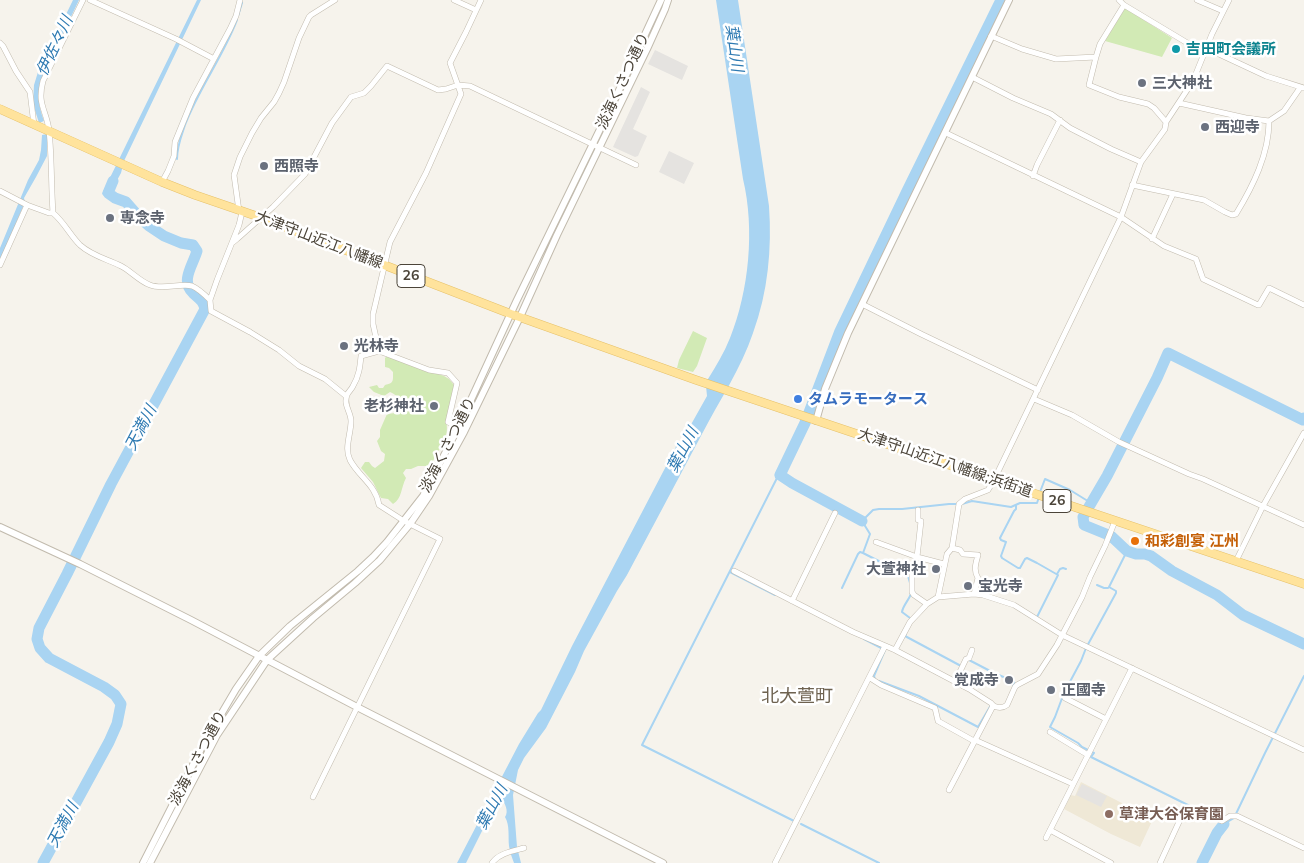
<!DOCTYPE html>
<meta charset="utf-8">
<style>
body{margin:0}
canvas{display:block;background:#f6f3ec}
</style>
<canvas width="1304" height="863"></canvas>
<script>
const ctx = document.querySelector('canvas').getContext('2d');
ctx.lineJoin = 'round';
function paint(path, color) {
  ctx.fillStyle = color;
  ctx.fill(path, 'evenodd');
}
function stroke(path, color, width, dash) {
  ctx.strokeStyle = color;
  ctx.lineWidth = width;
  ctx.lineCap = dash ? 'butt' : 'round';
  ctx.setLineDash(dash || []);
  ctx.stroke(path);
}
function write(font, color, halo, rows, align = 'center') {
  ctx.font = font + ' Mulish,"Noto Sans JP",sans-serif';
  ctx.lineWidth = 5;
  ctx.setLineDash([]);
  ctx.textBaseline = 'middle';
  ctx.strokeStyle = halo;
  ctx.fillStyle = color;
  for (const [text, x, y, turn = 0] of rows) {
    ctx.save();
    ctx.translate(x, y);
    ctx.rotate((+turn || 0) * Math.PI / 180);
    ctx.textAlign = isNaN(turn) ? turn : align;
    if (halo) ctx.strokeText(text, 0, 0);
    ctx.fillText(text, 0, 0);
    ctx.restore();
  }
}
paint(new Path2D(`
 M 1081,782 L 1153,819 L 1140,847 L 1111,834 L 1064,809 L 1071,795 L 1075,796 Z`), '#efe8d6');
paint(new Path2D(`
 M 1125,8 L 1172,38 L 1162,57 L 1105,41 Z
 M 693,331 L 707,338 L 697,366 L 693,372 L 677,368 L 679,360 Z
 M 387,356 L 444,376 L 449,379 L 454,385 C 452,396 449,408 447,419 C 446,425 448,429 446,435 C 442,445 436,456 430,466 L 418,466 L 411,469 L 406,469 L 403,473 L 406,478 C 401,487 402,499 393,504 L 388,499 L 381,498 L 373,482 L 361,468 L 365,462 L 369,462 L 372,466 L 375,468 L 384,461 L 385,454 L 381,451 L 377,441 L 380,437 L 380,430 L 387,414 L 395,413 L 399,409 L 410,412 L 418,408 L 419,403 L 417,397 L 412,396 L 404,401 C 398,399 396,394 390,392 L 384,396 L 374,392 L 369,387 L 377,385 L 379,388 L 383,388 L 385,385 C 394,383 393,381 393,372 L 389,368 L 385,367 L 385,358 Z`), '#d2eab5');
paint(new Path2D(`
 M 655,50 L 688,66 L 682,80 L 648,64 Z
 M 641,87 L 650,92 L 633,129 L 647,136 L 638,156 L 635,157 L 613,147 Z
 M 669,151 L 694,163 L 684,184 L 659,172 Z
 M 1082,784 L 1107,796 L 1101,807 L 1076,795 Z`), '#e5e3e0');
paint(new Path2D(`
 M 73,0 L 79,0 L 40,82 C 37,97 39,107 44,121 L 39,123 L 33,104 L 34,85 L 38,72 Z
 M 197,0 L 201,0 L 124,161 L 121,173 L 108,197 L 102,194 Z
 M 716,0 L 738,0 L 769,206 C 772,249 768,292 753,333 C 741,369 719,401 702,434 C 677,481 652,528 627,575 L 617,591 L 584,651 L 575,672 L 546,728 L 524,758 L 518,770 L 513,795 L 517,847 L 521,863 L 514,863 C 512,858 510,852 509,846 C 508,837 510,825 505,817 C 509,811 505,803 501,798 L 500,798 L 482,831 L 466,863 L 457,863 L 519,744 L 538,713 L 541,710 L 572,646 L 675,449 L 676,446 C 681,444 684,442 684,437 L 707,396 L 706,386 L 708,379 C 716,366 724,353 730,338 C 749,291 755,229 743,179 Z
 M 47,134 L 47,156 L 36,177 L 24,198 L 25,202 L 0,261 L 0,248 L 28,180 L 39,160 L 41,150 L 42,135 Z`), '#a9d4f2');
stroke(new Path2D(`
 M 238,16 L 242,3
 M 177,159 C 177,146 181,137 185,125 C 199,88 223,57 237,20
 M 780,475 L 778,476 L 642,745 L 794,821
 M 1040,492 L 1045,479 L 1070,490 L 1091,503
 M 962,504 L 972,501 L 1011,507 L 1020,503 L 1037,503 L 1039,497
 M 1016,505 L 1016,509 L 1014,511 L 1000,538 L 1001,540 L 1006,542 L 1001,556 L 1002,558 L 1018,568 L 1020,568 L 1025,559 L 1027,558 L 1037,563 L 1058,575 L 1037,617
 M 1127,551 L 1109,587 L 1116,591 L 1116,593 L 1086,648 L 1081,661 L 1064,693 L 1055,717 L 1050,727 L 1078,743 L 1082,747 L 1094,753 L 1091,757 L 1202,812
 M 863,553 L 908,576 L 910,583
 M 730,572 L 775,595
 M 1057,574 L 1060,569 L 1063,568 L 1066,569
 M 1097,585 L 1104,588 L 1108,588
 M 842,588 L 858,554 L 860,552 L 863,553 L 870,534 L 862,521 L 873,510 L 879,509 L 902,509 L 949,504 L 957,504
 M 910,618 L 902,612 C 903,605 910,599 911,593
 M 906,634 L 905,636 L 961,666
 M 864,639 L 885,650 L 874,676 L 875,679
 M 969,660 L 994,673 L 1013,681 L 1014,683 L 1013,687
 M 879,681 L 919,696 L 978,727 L 991,705
 M 1222,822 L 1224,824 L 1234,818 L 1265,753 L 1304,676
 M 801,824 L 879,863`), '#a9d4f2', 2);
stroke(new Path2D(`
 M 1304,418 L 1303,420 L 1168,353 L 1157,378 L 1107,476 L 1083,517 L 1084,525 L 1111,536 L 1127,551 L 1136,554 L 1145,554 L 1151,556 L 1172,571 L 1217,595 L 1243,615 L 1304,644
 M 862,521 L 792,483 L 780,475 L 805,423 L 840,331 L 907,191 L 1001,0
 M 43,863 L 109,742 L 117,724 L 121,704 L 115,695 L 104,687 L 49,658 L 40,648 L 37,639 L 39,628 L 67,574 L 111,484 L 205,309 C 203,300 199,299 193,293 C 180,281 193,265 197,251 L 193,245 L 181,243 L 164,236 L 149,226 L 140,218 L 126,202 L 115,198 L 108,193 L 113,181
 M 1202,863 L 1217,833 L 1224,824`), '#a9d4f2', 11);
const minor = new Path2D(`
 M 90,0 L 176,39 L 214,59
 M 454,0 L 476,10
 M 1119,0 L 1124,5 L 1204,53
 M 1197,0 L 1223,11
 M 991,36 L 1022,49 L 1056,59 L 1096,57 L 1089,85 L 1119,97 L 1148,104 L 1154,108 L 1166,122
 M 0,43 L 3,46 L 16,71 L 30,92 L 34,125
 M 1206,48 L 1266,76 L 1304,88
 M 1096,57 L 1100,44 L 1124,5
 M 972,77 L 1013,98 L 1051,114 L 1070,128 L 1111,149 L 1141,162
 M 1179,103 L 1246,118 L 1269,121
 M 946,133 L 1121,217 L 1164,246 L 1196,259 L 1203,279 L 1258,305 L 1259,305 L 1269,288 L 1304,305
 M 1033,176 L 1037,165 L 1060,120
 M 162,182 L 168,171 L 174,156 L 175,142 L 193,98 L 230,29 L 236,16 L 240,0
 M 1132,185 L 1204,200 L 1225,212 L 1232,215 L 1236,214 C 1253,186 1269,154 1269,121 L 1284,111 L 1300,88
 M 0,191 L 27,205 L 49,213 L 53,213 C 64,222 70,235 80,245 C 92,256 107,259 121,266 C 131,271 139,281 150,285 C 162,290 181,283 192,286 C 197,288 206,296 210,300
 M 239,211 L 234,175 L 240,157 L 252,133 L 261,118 L 274,102 L 279,93 L 284,82 L 299,38 L 309,17 L 311,15 L 335,0
 M 242,212 L 239,225 L 217,280 L 210,300 L 211,311 L 250,332 L 279,350 L 299,366 L 325,379 L 346,396
 M 53,213 C 51,185 52,158 49,130 C 46,109 37,105 43,81 L 83,0
 M 1152,239 L 1173,194
 M 232,243 L 237,239 L 273,207 L 305,174 L 332,123 L 351,97 L 364,93 L 371,86 L 387,66 L 438,90 L 446,89 L 458,85 L 470,86 L 636,165
 M 0,265 L 27,205
 M 862,304 L 921,334 L 1038,390
 M 379,351 L 373,324 L 373,314 L 390,242 L 426,173 L 461,94 L 450,63 L 466,32 L 481,0
 M 1034,399 L 1072,415 L 1119,442 L 1189,474 L 1203,479 L 1304,525
 M 918,510 L 918,520 L 921,521 L 917,557 L 912,570 L 912,592 L 914,595 L 927,604
 M 876,542 L 917,557 L 944,564
 M 952,548 L 960,550 L 963,554 L 978,555 C 976,563 973,570 978,578 L 974,594
 M 1236,561 L 1263,506 L 1304,433
 M 734,571 L 853,632 L 895,650 L 969,689 L 991,703 C 994,708 1002,709 1007,705 L 1015,687 L 1017,685 L 1038,674 L 1057,645 L 1082,597 L 1090,577 L 1105,546 L 1115,521
 M 938,597 L 947,554 L 952,548 L 959,504 L 965,499 L 988,490 L 994,480 L 1121,217 L 1141,162 L 1165,129 L 1166,122 L 1193,81 L 1212,34 L 1229,0
 M 792,601 L 835,513
 M 895,650 L 910,622 L 927,604 L 938,597 L 974,594 L 983,595 L 1014,605 L 1062,635 L 1304,750
 M 870,678 L 881,685 L 935,708 L 938,721 L 974,741
 M 955,682 L 966,659 L 969,658 L 972,650
 M 1065,698 L 1106,719
 M 1050,732 L 1088,755
 M 975,740 L 1073,784
 M 949,790 L 993,706
 M 313,797 L 440,539 L 404,521 L 379,505 C 376,485 359,477 350,460 C 344,448 351,434 351,421 C 351,412 343,405 347,395 C 348,392 352,389 353,386 C 359,376 360,367 361,356 L 379,351 L 429,370 L 448,373 L 457,383 L 448,422 L 460,429
 M 1050,830 L 1111,863
 M 1046,838 L 1132,668
 M 492,863 C 499,853 513,851 524,848
 M 775,863 L 885,646
 M 1160,863 L 1185,809 L 1201,816 L 1203,812 L 1222,821 L 1230,816 L 1237,816 L 1304,848`);
const tertiary = new Path2D(`
 M 816,421 L 825,389 L 848,333 L 1009,0
 M 0,527 L 80,564 L 191,620 L 357,707 L 663,863
 M 143,863 L 203,745 L 236,689 L 259,656 L 290,626 L 358,571 L 373,557 L 387,542 L 423,496 L 458,428 L 516,302 L 622,84 L 661,0
 M 150,863 L 217,735 L 267,660 L 313,618 L 355,583 L 380,560 L 410,524 L 429,496 L 464,432 L 520,317 L 557,235 L 647,49 L 665,9 L 668,0`);
const primary = new Path2D(`
 M 0,109 L 162,182 L 195,195 L 265,219 L 511,314 L 696,380 L 1304,584`);
stroke(minor, '#c2bbae', 6);
stroke(tertiary, '#c2bbae', 8);
stroke(primary, '#e6c16a', 9);
stroke(minor, '#fff', 5);
stroke(tertiary, '#fff', 6);
stroke(primary, '#ffe39c', 8);
for (const [x, y, r, color] of [
 [1176,49,5,"#0f9aa8"],
 [1142,83,5,"#6b7280"],
 [1205,127,5,"#6b7280"],
 [264,166,5,"#6b7280"],
 [110,218,5,"#6b7280"],
 [344,346,5,"#6b7280"],
 [798,399,5,"#3f7fe0"],
 [434,406,5,"#6b7280"],
 [1135,541,5,"#e8710a"],
 [936,569,5,"#6b7280"],
 [968,586,5,"#6b7280"],
 [1009,680,5,"#6b7280"],
 [1051,690,5,"#6b7280"],
 [1109,814,5,"#8d6e63"]
]) {
  const dot = new Path2D();
  dot.arc(x, y, r, 0, 2 * Math.PI);
  ctx.fillStyle = color;
  ctx.fill(dot);
  stroke(dot, '#fff', 2);
}
for (const [x, y, w] of [
 [411,276,28],
 [1057,501,28]
]) {
  const box = new Path2D();
  box.roundRect(x - w / 2, y - 11.5, w, 23, 4);
  ctx.fillStyle = '#fff';
  ctx.fill(box);
  stroke(box, '#4b4439', 1);
}
write('bold 14px', '#4b4439', null, [
 ["26",411,276],
 ["26",1057,501]
]);
write('bold 15px', '#0d838f', '#fff', [
 ["吉田町会議所",1186,49]
], 'left');
write('15px', '#4b4439', '#fff', [
 ["淡海くさつ通り",623,81,-65],
 ["大津守山近江八幡線",319,240,21],
 ["淡海くさつ通り",448,445,-63],
 ["大津守山近江八幡線;浜街道",945,463,19],
 ["淡海くさつ通り",198,758,-62]
]);
write('bold 15px', '#5b616d', '#fff', [
 ["三大神社",1152,83],
 ["西迎寺",1215,127],
 ["西照寺",274,166],
 ["専念寺",120,218],
 ["光林寺",354,346],
 ["老杉神社",424,406,"right"],
 ["大萱神社",926,569,"right"],
 ["宝光寺",978,586],
 ["覚成寺",999,680,"right"],
 ["正國寺",1061,690]
], 'left');
write('bold 15px', '#366cbe', '#fff', [
 ["タムラモータース",808,399]
], 'left');
write('bold 15px', '#c56008', '#fff', [
 ["和彩創宴 江州",1145,541]
], 'left');
write('bold 15px', '#785e54', '#fff', [
 ["草津大谷保育園",1119,814]
], 'left');
write('italic 16px', '#2e7ab2', '#fff', [
 ["伊佐々川",55,46,-65],
 ["葉山川",734,48,82],
 ["天満川",141,428,-62],
 ["葉山川",683,450,-62],
 ["葉山川",492,807,-62],
 ["天満川",63,825,-62]
]);
write('18px', '#6e6250', '#fff', [
 ["北大萱町",797,697]
]);
</script>
